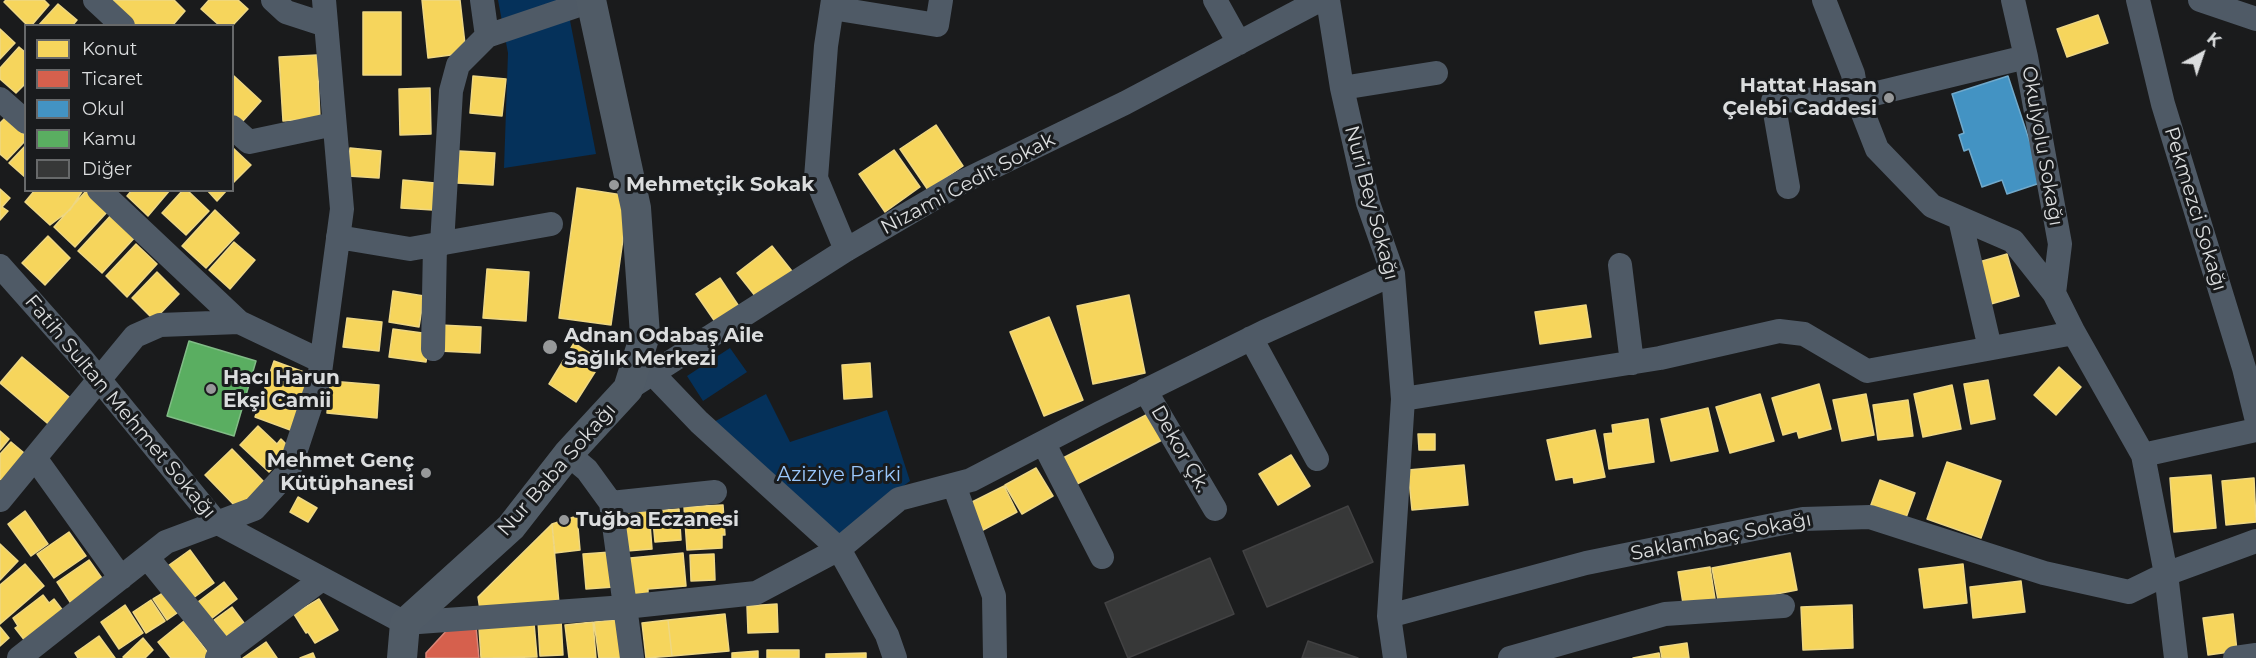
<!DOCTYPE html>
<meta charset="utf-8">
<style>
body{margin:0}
#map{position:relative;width:2256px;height:658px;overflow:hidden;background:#1a1b1c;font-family:Montserrat,sans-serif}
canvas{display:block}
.legend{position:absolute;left:24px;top:24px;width:210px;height:168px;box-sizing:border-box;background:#191b1d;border:2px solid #67696a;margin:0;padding:8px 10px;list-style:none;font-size:18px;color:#dbddde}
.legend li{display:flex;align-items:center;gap:12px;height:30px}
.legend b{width:30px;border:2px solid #67696a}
.north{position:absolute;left:2172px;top:24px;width:60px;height:60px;-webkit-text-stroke:4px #191b1d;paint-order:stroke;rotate:40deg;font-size:16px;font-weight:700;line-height:24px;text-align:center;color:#dbddde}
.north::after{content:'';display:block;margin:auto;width:21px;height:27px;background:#dbddde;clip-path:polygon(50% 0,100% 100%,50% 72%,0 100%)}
</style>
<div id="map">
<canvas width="2256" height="658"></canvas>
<ul class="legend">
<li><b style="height:16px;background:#f6d55c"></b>Konut</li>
<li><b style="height:16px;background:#d6604d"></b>Ticaret</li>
<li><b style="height:16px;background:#4393c3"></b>Okul</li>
<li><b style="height:16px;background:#5aae61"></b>Kamu</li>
<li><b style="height:16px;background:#373838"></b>Diğer</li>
</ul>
<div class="north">K</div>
</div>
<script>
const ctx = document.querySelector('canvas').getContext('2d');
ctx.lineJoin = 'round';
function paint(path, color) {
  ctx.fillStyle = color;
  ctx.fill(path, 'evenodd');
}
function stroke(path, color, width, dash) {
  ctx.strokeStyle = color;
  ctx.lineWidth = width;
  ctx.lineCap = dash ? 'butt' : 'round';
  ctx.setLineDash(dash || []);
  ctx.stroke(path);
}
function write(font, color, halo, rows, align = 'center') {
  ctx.font = font + ' Montserrat,sans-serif';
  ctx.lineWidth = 6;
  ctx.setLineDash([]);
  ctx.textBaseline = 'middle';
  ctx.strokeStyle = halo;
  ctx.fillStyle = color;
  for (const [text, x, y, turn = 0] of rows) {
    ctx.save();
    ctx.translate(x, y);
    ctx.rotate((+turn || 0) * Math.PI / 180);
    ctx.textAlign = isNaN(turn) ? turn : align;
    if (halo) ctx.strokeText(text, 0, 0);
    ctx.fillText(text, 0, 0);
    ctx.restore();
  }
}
paint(new Path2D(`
 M 498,0 L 566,0 L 596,154 L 504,168 L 508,53 Z
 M 730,348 L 747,372 L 703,401 L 687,376 Z
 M 766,394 L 790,442 L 887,410 L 910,481 L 836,537 L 710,424 Z`), '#05315a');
const homes = new Path2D(`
 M 6,0 L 44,0 L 49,5 L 31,26 L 28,26 L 4,2 Z
 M 107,0 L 174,0 L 185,11 L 172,26 L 132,26 Z
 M 209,0 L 238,0 L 248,9 L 232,26 L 220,26 L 201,9 Z
 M 422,0 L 460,0 L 466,53 L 428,58 Z
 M 58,4 L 77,20 L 72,26 L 38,26 Z
 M 363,12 L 401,12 L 401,75 L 363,75 Z
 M 2098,15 L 2108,43 L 2067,57 L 2057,29 Z
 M 0,29 L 15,43 L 0,59 Z
 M 19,47 L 26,53 L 26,83 L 16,93 L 0,79 L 0,68 Z
 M 317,55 L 320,118 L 283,121 L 279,57 Z
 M 234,76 L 261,101 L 242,122 L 232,114 L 232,78 Z
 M 473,76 L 506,79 L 502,116 L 470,113 Z
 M 430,88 L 431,134 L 400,135 L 399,89 Z
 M 5,118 L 26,136 L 26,140 L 7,160 L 0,154 L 0,123 Z
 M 936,125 L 963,166 L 928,190 L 900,149 Z
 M 26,145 L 26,178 L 9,163 Z
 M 232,147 L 251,165 L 232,184 Z
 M 350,148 L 381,151 L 379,178 L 348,176 Z
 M 894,150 L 920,187 L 885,212 L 859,174 Z
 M 459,151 L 495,153 L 493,185 L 457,183 Z
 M 403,180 L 435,183 L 433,210 L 401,208 Z
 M 577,188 L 629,196 L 611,325 L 559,318 Z
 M 0,189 L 10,198 L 2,207 L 8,211 L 0,220 Z
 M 35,190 L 83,190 L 70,210 L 50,225 L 25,202 Z
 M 132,190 L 170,190 L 148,216 L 127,196 Z
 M 183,190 L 187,190 L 209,211 L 186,235 L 162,213 Z
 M 207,190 L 227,190 L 217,201 Z
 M 86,191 L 108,211 L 75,247 L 54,227 Z
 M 215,210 L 239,233 L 206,268 L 182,246 Z
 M 114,212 L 138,234 L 102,273 L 78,251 Z
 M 48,236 L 70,258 L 45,285 L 22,263 Z
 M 234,242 L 255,260 L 230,289 L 209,270 Z
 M 136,244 L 157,264 L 127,297 L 106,276 Z
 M 772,246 L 795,275 L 760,302 L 737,273 Z
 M 2007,254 L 2019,296 L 1984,306 L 1972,264 Z
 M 487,269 L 529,272 L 526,321 L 483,318 Z
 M 157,272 L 179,294 L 154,320 L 132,298 Z
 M 720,278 L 742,311 L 718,326 L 696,294 Z
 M 393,291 L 424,296 L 419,327 L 389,322 Z
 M 1129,295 L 1145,373 L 1093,384 L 1077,306 Z
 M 1586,305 L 1591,337 L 1540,344 L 1535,312 Z
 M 1049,317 L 1083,400 L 1044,416 L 1010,332 Z
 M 347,318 L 382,322 L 379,351 L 343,347 Z
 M 440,325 L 481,327 L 480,353 L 439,351 Z
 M 393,329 L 430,334 L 426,362 L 389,357 Z
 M 574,343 L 602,361 L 576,402 L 549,384 Z
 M 22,357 L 75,402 L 53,428 L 0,383 Z
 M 274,361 L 312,375 L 293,431 L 255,417 Z
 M 870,363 L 872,397 L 844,399 L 842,365 Z
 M 2059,367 L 2081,387 L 2056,415 L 2034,395 Z
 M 1988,380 L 1995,419 L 1971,424 L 1964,384 Z
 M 330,381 L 379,385 L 377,418 L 327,413 Z
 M 1819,384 L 1831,429 L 1799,438 L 1797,431 L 1783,435 L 1772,398 Z
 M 1952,385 L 1961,429 L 1923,437 L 1914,394 Z
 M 1760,394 L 1774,441 L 1730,453 L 1716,407 Z
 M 1866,394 L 1874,435 L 1842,441 L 1833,400 Z
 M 1908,400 L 1913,436 L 1878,440 L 1873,405 Z
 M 1708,408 L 1718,451 L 1671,461 L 1661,419 Z
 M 1148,414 L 1162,440 L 1077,484 L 1063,458 Z
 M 1648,419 L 1654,462 L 1609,469 L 1604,434 L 1613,433 L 1612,425 Z
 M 258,426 L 277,444 L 281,439 L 291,449 L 269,472 L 240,445 Z
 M 1595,430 L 1605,477 L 1574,483 L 1573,477 L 1556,480 L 1547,440 Z
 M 0,431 L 9,439 L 0,450 Z
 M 1418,434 L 1435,434 L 1435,450 L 1419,450 Z
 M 11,442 L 30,458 L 7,485 L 0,479 L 0,454 Z
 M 232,449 L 265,483 L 238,509 L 205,475 Z
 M 1291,455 L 1310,486 L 1278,505 L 1259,474 Z
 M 1947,462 L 2001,481 L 1981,538 L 1927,519 Z
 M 1464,465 L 1468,505 L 1412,510 L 1408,470 Z
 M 1036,468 L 1053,496 L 1022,514 L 1005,485 Z
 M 2211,475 L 2216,528 L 2174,532 L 2170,478 Z
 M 2254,478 L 2256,522 L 2226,525 L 2222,481 Z
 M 1880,480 L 1915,493 L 1903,526 L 1868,513 Z
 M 1004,486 L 1017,512 L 983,530 L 970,503 Z
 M 298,497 L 317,508 L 308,522 L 290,512 Z
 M 723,505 L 725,535 L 722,535 L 722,548 L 687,550 L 684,507 Z
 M 679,509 L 681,540 L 655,542 L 652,511 Z
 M 25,511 L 48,544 L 31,556 L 8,524 Z
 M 649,511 L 652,549 L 627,551 L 624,513 Z
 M 577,516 L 580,550 L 555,553 L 552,524 Z
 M 552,524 L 559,604 L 480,610 L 478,597 Z
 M 69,532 L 86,556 L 54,578 L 37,554 Z
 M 0,544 L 18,561 L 0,580 Z
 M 190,550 L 214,583 L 189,601 L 165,568 Z
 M 611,552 L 614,587 L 586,589 L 583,554 Z
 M 683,553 L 686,586 L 648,589 L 648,597 L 634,598 L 630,558 Z
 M 1790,553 L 1797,590 L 1719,605 L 1712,568 Z
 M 714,554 L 715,580 L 691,581 L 690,555 Z
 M 89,560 L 106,584 L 74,608 L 57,582 Z
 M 25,564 L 44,586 L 0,624 L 0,585 Z
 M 1963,564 L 1967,603 L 1924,608 L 1919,569 Z
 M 1710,567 L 1716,605 L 1684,610 L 1678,572 Z
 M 2021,581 L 2025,612 L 1973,618 L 1970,587 Z
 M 224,582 L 237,599 L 207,622 L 194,605 Z
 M 163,593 L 177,613 L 167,620 L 153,599 Z
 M 43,595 L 49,603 L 54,599 L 67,616 L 29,646 L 15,628 L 18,626 L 13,618 Z
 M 319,599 L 338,630 L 315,643 L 308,632 L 306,633 L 294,614 Z
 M 151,600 L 165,621 L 146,633 L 133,612 Z
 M 777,604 L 778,632 L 748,633 L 747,606 Z
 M 125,605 L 143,633 L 119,649 L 101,622 Z
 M 1852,605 L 1853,648 L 1803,650 L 1801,607 Z
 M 232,607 L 244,623 L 226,637 L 214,620 Z
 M 725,614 L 729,651 L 672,656 L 668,620 Z
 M 2233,614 L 2237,651 L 2208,655 L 2203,618 Z
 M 620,619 L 625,658 L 599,658 L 594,622 Z
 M 561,620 L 563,655 L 540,656 L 538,621 Z
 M 668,620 L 672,656 L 646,658 L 642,623 Z
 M 184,621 L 209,654 L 204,658 L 171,658 L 158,642 Z
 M 593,622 L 596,658 L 569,658 L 565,625 Z
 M 534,623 L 537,657 L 481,658 L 479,628 Z
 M 0,627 L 9,638 L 0,646 Z
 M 99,636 L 115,658 L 78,658 L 75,653 Z
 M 143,638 L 153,650 L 145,658 L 124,658 L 123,657 Z
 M 266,642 L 277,658 L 243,658 Z
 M 1687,643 L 1689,658 L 1662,658 L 1660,647 Z
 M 767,650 L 799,650 L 799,658 L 767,658 Z
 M 758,651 L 758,658 L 732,658 L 732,653 Z
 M 313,653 L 315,658 L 300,658 Z
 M 866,653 L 866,658 L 826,658 L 826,654 Z
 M 1659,653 L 1660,658 L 1633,658 Z`);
paint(homes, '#f6d55c');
stroke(homes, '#eed783', 1.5);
const shops = new Path2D(`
 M 476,627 L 479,658 L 426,658 L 426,653 L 448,629 Z`);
paint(shops, '#d6604d');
stroke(shops, '#d88678', 1.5);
const schools = new Path2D(`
 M 2008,76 L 2043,182 L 2007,194 L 2002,180 L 1982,187 L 1969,149 L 1964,151 L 1959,135 L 1964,133 L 1952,94 Z`);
paint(schools, '#4393c3');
stroke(schools, '#71a9cb', 1.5);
const public = new Path2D(`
 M 189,341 L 256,361 L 234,436 L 167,416 Z`);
paint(public, '#5aae61');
stroke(public, '#81bc86', 1.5);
const building = new Path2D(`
 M 1348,506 L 1373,562 L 1267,607 L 1243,551 Z
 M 1210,558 L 1234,614 L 1128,658 L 1105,603 Z
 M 1308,641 L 1358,658 L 1302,658 Z`);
paint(building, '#373838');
stroke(building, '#424243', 1.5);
stroke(new Path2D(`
 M 95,0 L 123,26
 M 273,0 L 286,12 L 326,25
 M 482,0 L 487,36 L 591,1
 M 833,0 L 826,46 L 816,178 L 846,250
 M 1215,0 L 1239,43
 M 1328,0 L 1342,88 L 1368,203 L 1393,274 L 1403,399 L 1389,616 L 1395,658
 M 1824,0 L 1853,74 L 1857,98 L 1877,149 L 1932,206 L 2013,241 L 2054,293 L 2074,333 L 2143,455 L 2166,574 L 2176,658
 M 2013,0 L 2026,57 L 2060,244 L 2054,293
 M 2138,0 L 2163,104 L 2244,368 L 2256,417
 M 2200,0 L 2256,19
 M 832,8 L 937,25 L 941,0
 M 1342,88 L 1436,73
 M 0,99 L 26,122
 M 232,127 L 249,142 L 334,124
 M 1788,187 L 1773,101 L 1857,98 L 2026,57
 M 99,190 L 239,322
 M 1960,219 L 1990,348
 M 338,237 L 410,249 L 551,224
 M 442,244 L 451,91 L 458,65 L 487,36
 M 1620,265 L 1632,363
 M 0,266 L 80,356 L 216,522 L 405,623
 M 1251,338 L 1317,459
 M 433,349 L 435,245
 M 652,373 L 699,422 L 839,549 L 887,635 L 895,658
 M 628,389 L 846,250 L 962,182 L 1125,103 L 1320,0
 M 1145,390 L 1215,509
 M 1403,399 L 1660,358 L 1779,331 L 1804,334 L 1867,371 L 2074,333
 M 1044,444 L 1102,557
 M 568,454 L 587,470 L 611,503 L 632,658
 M 2143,455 L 2256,430
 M 35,458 L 121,578
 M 954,485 L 994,596 L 995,658
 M 0,500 L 135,336 L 160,325 L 239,322 L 321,361
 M 611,503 L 715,492
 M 147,557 L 229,658
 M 1389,616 L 1586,563 L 1803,519 L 1870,517 L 2044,573 L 2129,592 L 2166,574 L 2256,541
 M 405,623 L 625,607 L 756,593 L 839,549 L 899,499 L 971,480 L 1100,413 L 1264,332 L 1393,274
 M 19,658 L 166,542 L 254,509 L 289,471 L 319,380 L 342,209 L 324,0
 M 217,658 L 322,579
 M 1510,658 L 1665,614 L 1783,606
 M 2235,658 L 2256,655`), '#4f5a66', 24);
stroke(new Path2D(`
 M 402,658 L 405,623 L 511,527 L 568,454 L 628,389 L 645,335 L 636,208 L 591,0`), '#505b66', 30);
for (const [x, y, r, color] of [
 [1889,98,6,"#97999a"],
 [614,185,6,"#97999a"],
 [550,347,8,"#97999a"],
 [211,389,6,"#97999a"],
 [426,473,6,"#97999a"],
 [564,520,6,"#97999a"]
]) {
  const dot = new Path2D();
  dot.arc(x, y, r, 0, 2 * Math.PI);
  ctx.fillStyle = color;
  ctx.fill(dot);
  stroke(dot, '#191b1d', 2);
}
write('bold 20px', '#dbddde', '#191b1d', [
 ["Hattat Hasan",1877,86,"right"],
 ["Çelebi Caddesi",1877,109,"right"],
 ["Mehmetçik Sokak",626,185],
 ["Adnan Odabaş Aile",564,336],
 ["Sağlık Merkezi",564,359],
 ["Hacı Harun",223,378],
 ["Ekşi Camii",223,401],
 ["Mehmet Genç",414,461,"right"],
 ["Kütüphanesi",414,484,"right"],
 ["Tuğba Eczanesi",576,520]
], 'left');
write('20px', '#dbddde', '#191b1d', [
 ["Okulyolu Sokağı",2042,146,80],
 ["Nizami Cedit Sokak",968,184,-28],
 ["Nuri Bey Sokağı",1371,203,75],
 ["Pekmezci Sokağı",2195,209,73],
 ["Fatih Sultan Mehmet Sokağı",120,407,50],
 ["Dekor Çk.",1180,449,60],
 ["Nur Baba Sokağı",557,470,-49],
 ["Saklambaç Sokağı",1721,537,-11]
]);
write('20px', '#9ac7fb', '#191b1d', [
 ["Aziziye Parki",839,475]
]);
</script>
